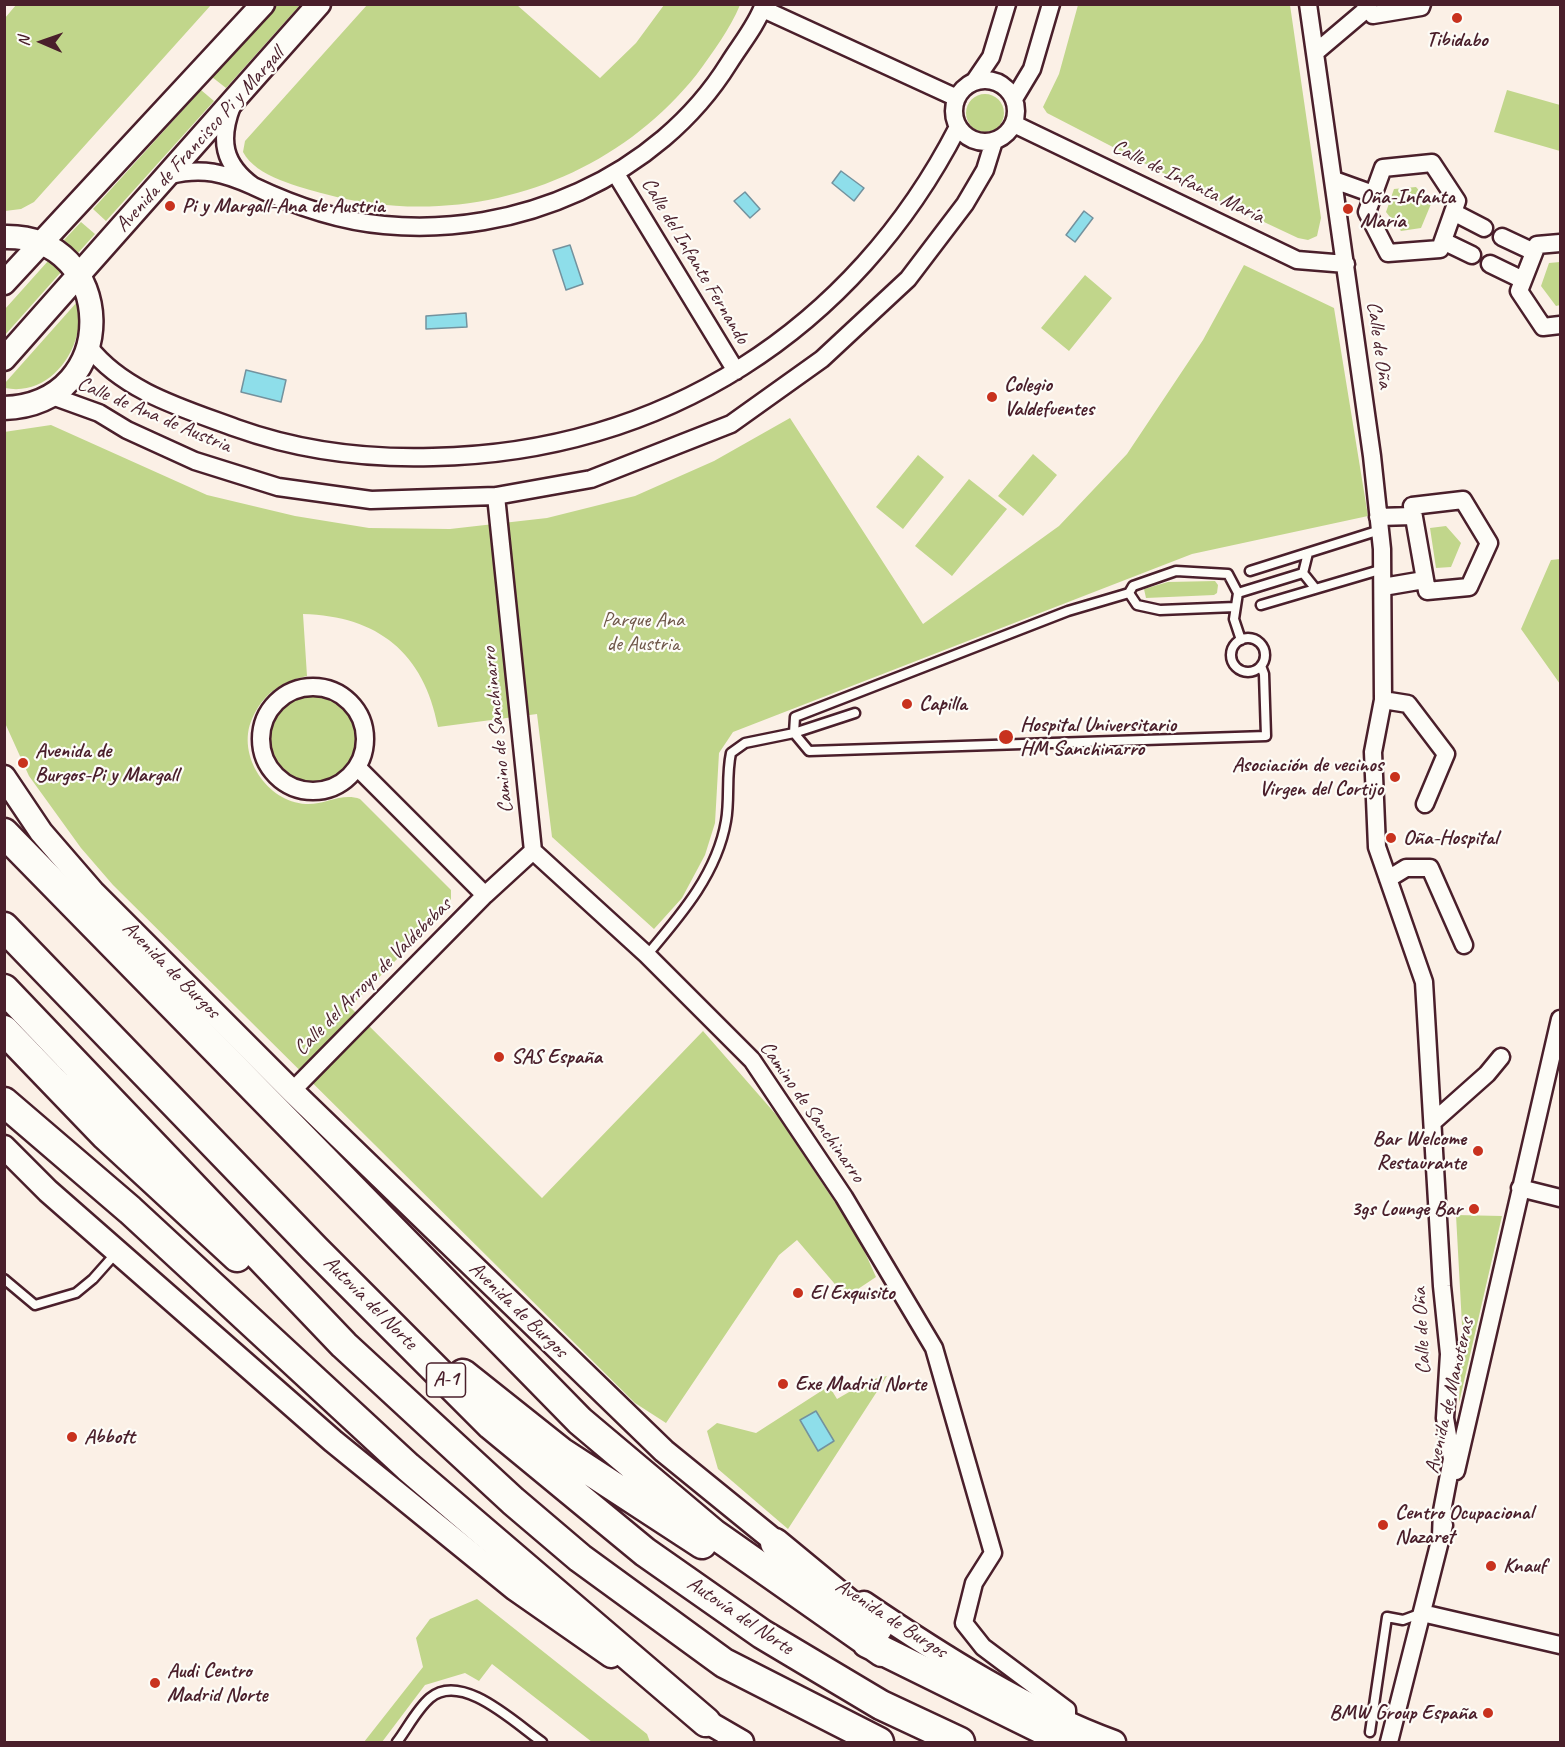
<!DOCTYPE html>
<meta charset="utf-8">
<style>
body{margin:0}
#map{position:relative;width:1565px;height:1747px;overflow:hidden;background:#fbf0e6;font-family:Caveat,sans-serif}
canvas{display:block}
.frame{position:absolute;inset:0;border:6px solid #4a1f2b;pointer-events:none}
.north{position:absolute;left:12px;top:12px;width:60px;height:60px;-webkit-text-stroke:4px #fdfcf7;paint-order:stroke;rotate:272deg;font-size:16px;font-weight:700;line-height:24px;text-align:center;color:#4a1f2b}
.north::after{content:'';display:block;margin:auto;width:21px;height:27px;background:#4a1f2b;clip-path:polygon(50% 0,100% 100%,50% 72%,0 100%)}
</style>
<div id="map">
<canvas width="1565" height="1747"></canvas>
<div class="frame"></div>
<div class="north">N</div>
</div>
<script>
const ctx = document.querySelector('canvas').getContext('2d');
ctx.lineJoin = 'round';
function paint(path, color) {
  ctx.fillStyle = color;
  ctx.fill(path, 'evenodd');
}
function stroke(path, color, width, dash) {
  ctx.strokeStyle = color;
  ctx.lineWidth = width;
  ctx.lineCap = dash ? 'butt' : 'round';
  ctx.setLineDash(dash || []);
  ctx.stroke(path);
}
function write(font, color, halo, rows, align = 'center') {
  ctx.font = font + ' Caveat,sans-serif';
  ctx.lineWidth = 4.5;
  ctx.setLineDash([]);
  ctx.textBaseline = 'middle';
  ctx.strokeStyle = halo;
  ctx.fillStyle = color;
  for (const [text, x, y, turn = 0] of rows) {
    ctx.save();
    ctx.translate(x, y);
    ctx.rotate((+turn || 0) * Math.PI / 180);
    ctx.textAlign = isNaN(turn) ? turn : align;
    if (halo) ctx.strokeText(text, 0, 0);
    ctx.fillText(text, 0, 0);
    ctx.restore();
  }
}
paint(new Path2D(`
 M 16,5 L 211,5 L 34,202 L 21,209 L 5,211 L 5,18 Z
 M 277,5 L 300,5 L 226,88 L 212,77 Z
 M 367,5 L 517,5 L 600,78 L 636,43 L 664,5 L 740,5 C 730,29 713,52 697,74 C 609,185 461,231 325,194 C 300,187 256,177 243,152 L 245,141 Z
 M 1078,5 L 1290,5 L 1321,218 L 1317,236 L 1308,240 L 1298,238 L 1198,191 L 1047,113 L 1043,107 L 1059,74 Z
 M 201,90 L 214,101 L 106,221 L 93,209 Z
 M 1507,90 L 1560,105 L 1560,151 L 1494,132 Z
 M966 113a19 19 0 1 1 38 0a19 19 0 1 1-38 0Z
 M 1416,187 L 1431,204 L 1421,228 L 1401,231 L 1386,212 L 1394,189 Z
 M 81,222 L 95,234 L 78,253 L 64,240 Z
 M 48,261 L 62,271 L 5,335 L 5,309 Z
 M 1560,262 L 1560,305 L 1556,306 L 1541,286 L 1549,263 Z
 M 1244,265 L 1334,308 L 1368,516 L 1192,554 L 733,732 L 719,753 L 715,823 L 705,855 L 682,898 L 654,929 L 552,837 L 537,714 L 438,727 C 424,653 378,616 303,614 L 307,676 C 280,682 263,694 252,719 C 236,755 267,802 306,804 C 325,805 342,792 360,799 L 451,890 L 451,899 L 446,909 L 350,1007 L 542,1198 L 703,1031 L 779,1118 L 858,1237 L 876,1277 L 846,1297 L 797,1240 L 779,1255 L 666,1423 L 635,1403 L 113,885 L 81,848 L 29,776 L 5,723 L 4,432 L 51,425 L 207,495 L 295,516 L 369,528 L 450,529 L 547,518 L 635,496 L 714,461 L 790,418 L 923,624 L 1059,526 L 1127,454 L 1203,340 Z
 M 1085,275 L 1112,298 L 1069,351 L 1041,328 Z
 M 77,302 C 78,312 80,325 77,335 C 68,369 39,395 5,388 L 5,383 Z
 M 1033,454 L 1057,475 L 1023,516 L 998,496 Z
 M 918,455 L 944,477 L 903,529 L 876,507 Z
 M 969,479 L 1007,509 L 952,576 L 915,546 Z
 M 1446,526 L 1461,543 L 1451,567 L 1436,568 L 1430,528 Z
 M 1560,559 L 1560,684 L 1521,629 L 1551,560 Z
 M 1215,581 L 1218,585 L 1217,593 L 1214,595 L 1146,598 L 1144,589 L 1168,582 Z
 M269 739a43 43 0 1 1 86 0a43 43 0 1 1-86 0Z
 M 1456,1215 L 1502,1216 L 1459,1403 L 1462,1325 Z
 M 887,1376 L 788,1529 L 718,1469 L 707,1431 L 717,1423 L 756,1433 L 829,1386 L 837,1399 L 870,1380 Z
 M 477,1599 L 647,1734 L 650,1742 L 592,1742 L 492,1664 L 479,1681 L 465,1673 L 425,1685 L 382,1742 L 364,1742 L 423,1667 L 416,1638 L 430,1619 Z`), '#c1d68b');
const water = new Path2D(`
 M 841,171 L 864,188 L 854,201 L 832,183 Z
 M 745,192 L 760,209 L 750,218 L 734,201 Z
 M 1084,211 L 1093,218 L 1075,242 L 1066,235 Z
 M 570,245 L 583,284 L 566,290 L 553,250 Z
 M 466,313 L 467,327 L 426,329 L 426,316 Z
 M 246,370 L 286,380 L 281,402 L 241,392 Z
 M 816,1411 L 834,1441 L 818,1451 L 800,1420 Z`);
paint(water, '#8edeea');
stroke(water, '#73929e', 1.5);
const lane = new Path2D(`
 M 1308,553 L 1303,573 L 1315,588
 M 1250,571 L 1380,530
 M 1129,593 L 1137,605 L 1160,610 L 1235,607
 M 1238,593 L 1303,573
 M 1261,605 L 1383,569
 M1231 655a17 17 0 1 1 34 0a17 17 0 1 1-34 0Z
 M 1241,640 L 1234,619 L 1238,593 L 1228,574 L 1176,571 L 1133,586 L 1129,593 L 1068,611 L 795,717 L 794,733 L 809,751 L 1266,736 L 1264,674 L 1261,666
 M 647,955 C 680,916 717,874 726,821 C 730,799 726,776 731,753 L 745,743 L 794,733 L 855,713
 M 4,1279 L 35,1305 L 76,1293 L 93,1279 L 117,1252
 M 1370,1732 L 1387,1617 L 1403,1620 L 1422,1613
 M 397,1742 C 407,1729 417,1709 430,1698 C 462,1671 516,1724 542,1742`);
const street = new Path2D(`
 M 1308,4 L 1372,456 L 1382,549 L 1383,700 L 1373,752 L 1377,847 L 1424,982 L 1442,1286 L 1449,1354 L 1445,1418 L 1452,1459 L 1442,1511 L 1441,1536
 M 1365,4 L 1373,15 L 1421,7 L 1422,4
 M 763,9 L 957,98
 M 1316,52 L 1368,8
 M954 111a31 31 0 1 1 62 0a31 31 0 1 1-62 0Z
 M 974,82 L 991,57 L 1007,4
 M 1014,99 L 1032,69 L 1051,4
 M 1014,124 L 1297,260 L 1346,264
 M 1432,163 L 1457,201 L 1440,249 L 1388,253 L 1367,212 L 1383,168 Z
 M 616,174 L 736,371
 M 170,175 C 203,167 224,173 253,186 C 223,164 219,140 232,106
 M 1334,180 L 1373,194
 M 253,186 C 295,206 338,221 384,225 C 516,238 658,177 729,63 C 740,45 757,25 764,4
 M 1453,212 L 1484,228
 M 1502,237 L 1534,252
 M 1443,241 L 1472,255
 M 1560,243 L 1537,245 L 1519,291 L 1543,327 L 1560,325
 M 1490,264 L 1523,280
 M 89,347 C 124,392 185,409 236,428 C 300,451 366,459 433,457 C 662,453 854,330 958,127
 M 52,396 L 99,413 L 127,430 L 195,461 L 278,487 L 371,500 L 496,496 L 591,479 L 731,424 L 822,359 L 908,279 L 965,204 L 985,170 L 994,141
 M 496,496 L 533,851 L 647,955 L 752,1060 L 844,1197 L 934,1348 L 993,1553 L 974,1583 L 964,1623 L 983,1647 L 1067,1710 L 1067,1720
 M 1463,500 L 1489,543 L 1469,587 L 1427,591 L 1412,506 Z
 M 1378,517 L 1413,516
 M 1383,587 L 1424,580
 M261 739a52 52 0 1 1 104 0a52 52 0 1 1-104 0Z
 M 1383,700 L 1408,704 L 1446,754 L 1425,804
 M 357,767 L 485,895
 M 1388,879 L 1406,868 L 1430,868 L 1464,945
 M 292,1091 L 485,895 L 533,851
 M 1433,1122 L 1487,1074 L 1501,1057
 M 1520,1188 L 1560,1198
 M 1456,1471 L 1560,1019
 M 1422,1613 L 1560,1645
 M 1389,1742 L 1444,1525`);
const secondary = new Path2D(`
 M 4,237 C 117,234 124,404 4,408
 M 4,283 L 263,4
 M 4,359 L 319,4
 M 4,777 L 41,832 L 93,892 L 292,1091 L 664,1451 L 787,1551
 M 4,1147 L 48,1191 L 333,1441 L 515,1589 L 611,1656
 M 864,1603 C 939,1654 1028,1711 1114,1742
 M 692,1713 L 742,1742`);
const highway = new Path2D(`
 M 4,833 L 580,1421 L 714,1534 L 882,1652
 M 4,927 L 315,1249 L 491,1425 L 645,1552 L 762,1634 L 881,1705 L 960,1742
 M 4,989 L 344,1345 L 513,1501 L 580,1558 L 724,1663 L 879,1742
 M 4,1030 L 106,1136 L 237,1257
 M 4,1102 L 130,1210 L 408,1467 L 706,1722
 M 463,1374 L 561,1452 L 702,1544
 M 775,1543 L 878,1628
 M 867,1643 L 1068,1742`);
stroke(lane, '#4a1f2b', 13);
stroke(street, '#4a1f2b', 21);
stroke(secondary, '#4a1f2b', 27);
stroke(highway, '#4a1f2b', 33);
stroke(lane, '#fdfcf7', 8);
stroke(street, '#fdfcf7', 16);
stroke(secondary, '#fdfcf7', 22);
stroke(highway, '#fdfcf7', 28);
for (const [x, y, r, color] of [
 [1457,18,6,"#c8321e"],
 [170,206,6,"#c8321e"],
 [1348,209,6,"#c8321e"],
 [992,397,6,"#c8321e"],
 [907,704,6,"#c8321e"],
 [1006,737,8,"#c8321e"],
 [23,763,6,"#c8321e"],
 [1395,777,6,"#c8321e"],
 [1391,838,6,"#c8321e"],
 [499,1057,6,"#c8321e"],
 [1478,1151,6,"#c8321e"],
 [1474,1209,6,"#c8321e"],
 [798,1293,6,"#c8321e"],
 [783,1384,6,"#c8321e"],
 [72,1437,6,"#c8321e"],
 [1383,1525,6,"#c8321e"],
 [1491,1566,6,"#c8321e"],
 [155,1683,6,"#c8321e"],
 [1488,1713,6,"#c8321e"]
]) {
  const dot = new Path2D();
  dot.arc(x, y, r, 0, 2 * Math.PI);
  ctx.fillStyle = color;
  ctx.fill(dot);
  stroke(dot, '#fdfcf7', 2);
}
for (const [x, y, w] of [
 [446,1380,39]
]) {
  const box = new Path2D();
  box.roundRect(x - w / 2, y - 17, w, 34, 4.5);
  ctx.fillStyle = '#fdfcf7';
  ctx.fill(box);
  stroke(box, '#4a1f2b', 1.5);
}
write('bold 20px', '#4a1f2b', null, [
 ["A-1",446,1380]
]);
write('bold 21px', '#4a1f2b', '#fdfcf7', [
 ["Tibidabo",1457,40,"center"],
 ["Oña-Infanta",1360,197],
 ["María",1360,221],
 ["Pi y Margall-Ana de Austria",182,206],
 ["Colegio",1004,385],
 ["Valdefuentes",1004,409],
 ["Capilla",919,704],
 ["Hospital Universitario",1020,725],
 ["HM Sanchinarro",1020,749],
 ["Avenida de",35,751],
 ["Burgos-Pi y Margall",35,775],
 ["Asociación de vecinos",1383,765,"right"],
 ["Virgen del Cortijo",1383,789,"right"],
 ["Oña-Hospital",1403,838],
 ["SAS España",511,1057],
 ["Bar Welcome",1466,1139,"right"],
 ["Restaurante",1466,1163,"right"],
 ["3gs Lounge Bar",1462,1209,"right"],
 ["El Exquisito",810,1293],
 ["Exe Madrid Norte",795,1384],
 ["Abbott",84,1437],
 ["Centro Ocupacional",1395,1513],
 ["Nazaret",1395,1537],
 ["Knauf",1503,1566],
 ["Audi Centro",167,1671],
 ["Madrid Norte",167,1695],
 ["BMW Group España",1476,1713,"right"]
], 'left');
write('21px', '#4a1f2b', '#fdfcf7', [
 ["Avenida de Francisco Pi y Margall",200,140,-48],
 ["Calle de Infanta María",1188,182,26],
 ["Calle del Infante Fernando",695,261,59],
 ["Calle de Oña",1379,345,82],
 ["Calle de Ana de Austria",154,415,23],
 ["Camino de Sanchinarro",498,730,-96],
 ["Avenida de Burgos",171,970,45],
 ["Calle del Arroyo de Valdebebas",373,977,-45],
 ["Camino de Sanchinarro",812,1112,55],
 ["Autovía del Norte",370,1303,45],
 ["Avenida de Burgos",518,1310,44],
 ["Calle de Oña",1422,1331,-93],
 ["Avenida de Manoteras",1450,1396,-77],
 ["Autovía del Norte",740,1616,34],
 ["Avenida de Burgos",891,1619,33]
]);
write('21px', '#6e5648', '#fdfcf7', [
 ["Parque Ana",643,620],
 ["de Austria",643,644]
]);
</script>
